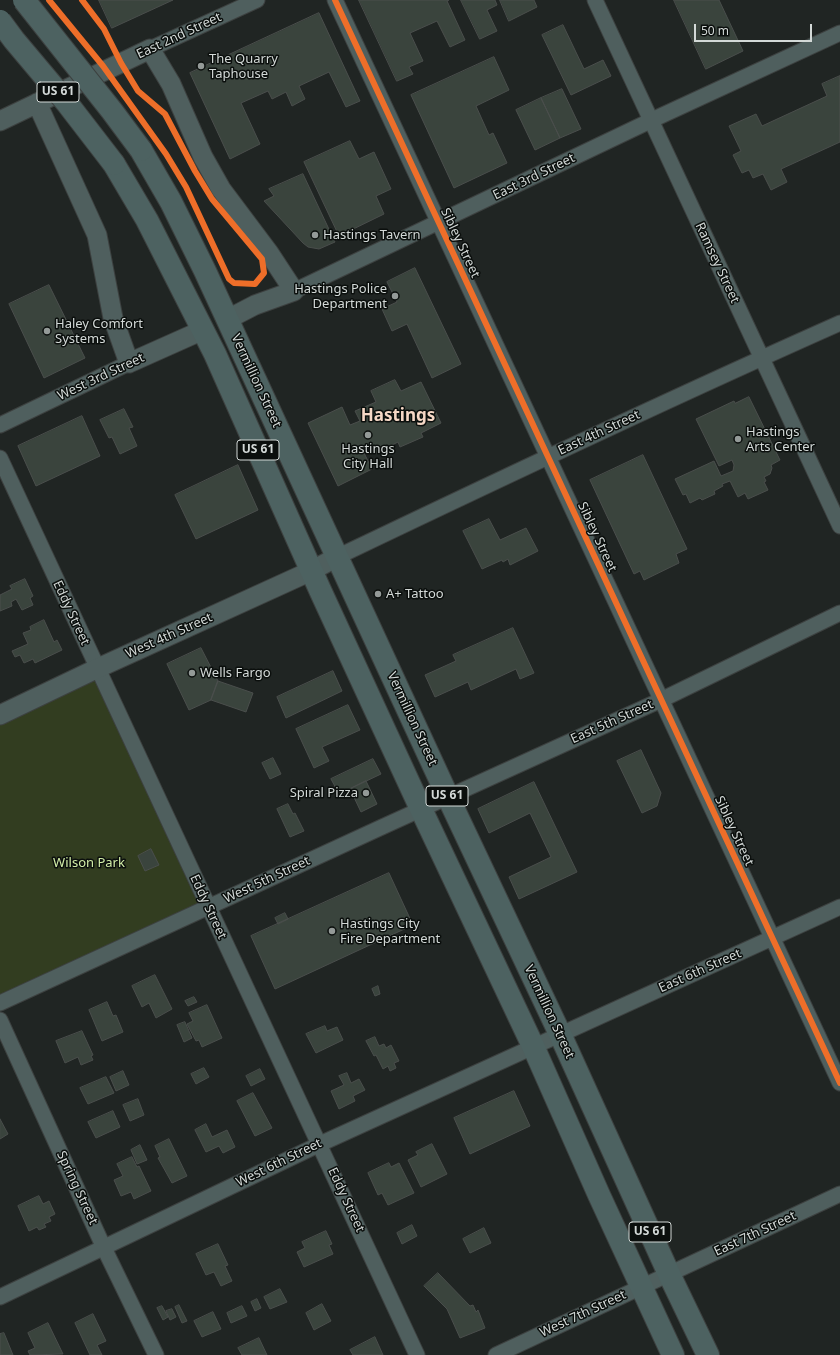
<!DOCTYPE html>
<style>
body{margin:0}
#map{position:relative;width:840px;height:1355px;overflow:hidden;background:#202523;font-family:"Noto Sans",sans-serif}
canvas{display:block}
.scale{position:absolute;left:694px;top:24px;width:118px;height:18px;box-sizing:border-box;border:2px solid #d3d9d7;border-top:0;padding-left:5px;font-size:12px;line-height:14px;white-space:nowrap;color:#d3d9d7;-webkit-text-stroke:3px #0b0f0d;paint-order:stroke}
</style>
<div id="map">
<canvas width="840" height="1355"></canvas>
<div class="scale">50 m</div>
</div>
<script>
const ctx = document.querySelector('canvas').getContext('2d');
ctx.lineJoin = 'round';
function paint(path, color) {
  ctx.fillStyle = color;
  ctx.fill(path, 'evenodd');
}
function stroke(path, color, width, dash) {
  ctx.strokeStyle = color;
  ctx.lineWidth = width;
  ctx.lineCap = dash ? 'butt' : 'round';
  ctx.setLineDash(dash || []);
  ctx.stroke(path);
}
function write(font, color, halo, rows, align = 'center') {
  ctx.font = font + ' "Noto Sans",sans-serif';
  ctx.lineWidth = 3;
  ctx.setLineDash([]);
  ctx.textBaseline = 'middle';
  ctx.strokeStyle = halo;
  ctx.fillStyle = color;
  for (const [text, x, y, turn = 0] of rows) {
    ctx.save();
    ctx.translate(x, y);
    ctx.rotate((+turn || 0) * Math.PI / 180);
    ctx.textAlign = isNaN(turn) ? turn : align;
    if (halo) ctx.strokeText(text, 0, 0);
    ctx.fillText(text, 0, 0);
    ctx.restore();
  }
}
paint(new Path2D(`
 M 96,669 L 208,907 L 0,1003 L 0,715 Z`), '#323d20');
const building = new Path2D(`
 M 99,0 L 173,0 L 112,28 Z
 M 359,0 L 449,0 L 447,1 L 465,40 L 450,47 L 437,21 L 410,33 L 423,61 L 409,67 L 413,74 L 397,81 Z
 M 461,0 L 495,0 L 497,5 L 487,10 L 497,31 L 480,39 Z
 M 500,0 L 534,0 L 537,7 L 509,21 Z
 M 674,0 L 719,0 L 743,51 L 706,69 Z
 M 319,13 L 360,101 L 346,107 L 329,72 L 299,86 L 305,99 L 292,106 L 286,92 L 272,99 L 268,91 L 241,103 L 260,144 L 230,159 L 190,73 Z
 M 563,25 L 584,69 L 603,60 L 611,76 L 571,95 L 542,35 Z
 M 494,57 L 509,90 L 476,106 L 489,135 L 493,133 L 507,163 L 454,188 L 411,95 Z
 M 840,76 L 840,142 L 781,169 L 787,182 L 771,190 L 763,174 L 753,178 L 749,170 L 742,173 L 733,155 L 741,151 L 729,126 L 756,114 L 762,126 L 827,96 L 822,84 Z
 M 562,89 L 581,129 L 560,138 L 541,98 Z
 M 541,98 L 560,138 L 535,150 L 516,110 Z
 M 350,141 L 359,159 L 374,152 L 391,189 L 376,196 L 384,214 L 339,236 L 304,162 Z
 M 303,174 L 335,242 L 319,249 L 308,247 L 303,243 L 264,201 L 274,196 L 269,189 Z
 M 415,268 L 461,364 L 432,378 L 407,324 L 392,331 L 382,309 L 397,302 L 387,282 Z
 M 49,285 L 85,358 L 44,378 L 9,304 Z
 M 395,380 L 401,391 L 421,382 L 441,423 L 421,433 L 423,437 L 400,447 L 398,442 L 376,453 L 373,446 L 363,451 L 372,469 L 338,486 L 308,423 L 342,407 L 350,425 L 360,421 L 355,411 L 376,402 L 371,391 Z
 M 749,397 L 780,460 L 771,465 L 772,468 L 770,474 L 764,477 L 766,481 L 764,482 L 768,490 L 748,499 L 745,493 L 738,497 L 730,481 L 722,484 L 723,486 L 714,491 L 715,494 L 702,500 L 700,498 L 690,503 L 686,494 L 683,495 L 675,479 L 714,461 L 721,476 L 733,471 L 734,465 L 732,460 L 719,466 L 696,419 L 734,401 L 735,403 Z
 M 124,409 L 133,427 L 129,428 L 137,446 L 120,454 L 112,437 L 109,438 L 100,420 Z
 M 82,416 L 100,456 L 36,486 L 18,446 Z
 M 643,455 L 687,549 L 676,554 L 679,563 L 644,580 L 640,571 L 634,574 L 590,480 Z
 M 238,465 L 258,510 L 196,539 L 175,495 Z
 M 489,519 L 500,540 L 526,528 L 538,551 L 510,565 L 508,559 L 503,562 L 502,560 L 482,569 L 463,531 Z
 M 25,579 L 33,596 L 30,598 L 33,605 L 22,610 L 16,599 L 11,602 L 12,606 L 0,611 L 0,595 L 12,589 L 10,586 Z
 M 44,620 L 54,642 L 57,640 L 62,650 L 35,663 L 33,659 L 24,663 L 20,655 L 15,657 L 12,651 L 28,644 L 23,633 L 31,630 L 30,627 Z
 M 513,628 L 534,673 L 520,679 L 516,669 L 471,690 L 468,682 L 435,697 L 425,675 L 456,661 L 453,655 Z
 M 201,648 L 218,681 L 211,700 L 189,710 L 167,664 Z
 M 333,671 L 342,691 L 286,718 L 277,697 Z
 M 218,681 L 253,693 L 246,712 L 211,700 Z
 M 348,705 L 360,730 L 322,747 L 329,761 L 314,768 L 296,729 Z
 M 641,750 L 661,793 L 657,806 L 642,813 L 617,761 Z
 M 273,758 L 281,774 L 270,779 L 262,763 Z
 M 373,759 L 381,774 L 339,794 L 331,779 Z
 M 366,781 L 377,804 L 361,812 L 350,789 Z
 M 534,782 L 577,872 L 519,899 L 509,877 L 551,857 L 530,813 L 489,833 L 478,809 Z
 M 288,804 L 293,814 L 295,813 L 304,831 L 290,837 L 277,809 Z
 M 151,849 L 159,865 L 145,871 L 138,856 Z
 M 389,873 L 413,925 L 275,989 L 251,936 Z
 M 285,913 L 288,919 L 278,924 L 275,918 Z
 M 155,975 L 172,1009 L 156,1018 L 149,1003 L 142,1007 L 132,986 Z
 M 378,986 L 380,994 L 375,996 L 372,989 Z
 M 194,997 L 197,1002 L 188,1006 L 185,1001 Z
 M 107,1002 L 113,1016 L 116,1015 L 123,1032 L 102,1041 L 89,1010 Z
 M 207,1005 L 222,1038 L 202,1047 L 199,1040 L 196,1041 L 187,1024 L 193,1021 L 189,1013 Z
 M 185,1022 L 192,1038 L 184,1042 L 177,1025 Z
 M 325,1026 L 327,1031 L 337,1027 L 343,1040 L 316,1053 L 306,1034 Z
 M 82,1031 L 93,1055 L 91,1056 L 93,1060 L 81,1065 L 78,1057 L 65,1063 L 56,1041 Z
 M 375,1037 L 379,1046 L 384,1044 L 386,1048 L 391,1045 L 399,1061 L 394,1063 L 396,1068 L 390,1071 L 388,1066 L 383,1069 L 376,1055 L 374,1056 L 366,1041 Z
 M 204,1068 L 209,1077 L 196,1084 L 191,1074 Z
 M 260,1069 L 265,1079 L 251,1086 L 246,1076 Z
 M 123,1071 L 129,1085 L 116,1091 L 110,1077 Z
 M 347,1073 L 351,1083 L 359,1079 L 365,1090 L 353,1096 L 355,1101 L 339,1109 L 331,1091 L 344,1085 L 339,1076 Z
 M 106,1077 L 114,1093 L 88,1104 L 80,1088 Z
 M 514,1091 L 530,1126 L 470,1154 L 454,1118 Z
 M 253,1093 L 272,1128 L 255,1136 L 237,1101 Z
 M 138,1099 L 144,1115 L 130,1121 L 123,1105 Z
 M 113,1111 L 120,1127 L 96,1138 L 88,1122 Z
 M 0,1119 L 8,1134 L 0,1139 Z
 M 206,1124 L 212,1137 L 227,1130 L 235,1147 L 223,1153 L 219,1146 L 206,1152 L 195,1130 Z
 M 169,1139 L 187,1176 L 172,1183 L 158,1158 L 160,1157 L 155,1146 Z
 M 432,1144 L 447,1174 L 421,1187 L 408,1160 L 418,1155 L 416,1152 Z
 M 140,1145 L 147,1160 L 137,1164 L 131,1150 Z
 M 132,1157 L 137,1167 L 139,1166 L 151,1191 L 134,1199 L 131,1192 L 121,1196 L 114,1180 L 123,1176 L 117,1164 Z
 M 389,1163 L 391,1167 L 399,1163 L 414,1193 L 388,1205 L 382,1193 L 378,1195 L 368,1173 Z
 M 39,1196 L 43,1204 L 49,1201 L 55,1214 L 49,1217 L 51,1221 L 44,1224 L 46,1227 L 39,1230 L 37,1227 L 29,1231 L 18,1206 Z
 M 412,1225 L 417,1236 L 402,1244 L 397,1233 Z
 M 484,1228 L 491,1243 L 470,1253 L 463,1239 Z
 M 326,1231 L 332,1244 L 329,1245 L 333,1254 L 304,1267 L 297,1252 L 305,1248 L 302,1242 Z
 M 218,1244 L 228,1265 L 225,1266 L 232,1281 L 221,1286 L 214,1272 L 206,1275 L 196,1254 Z
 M 438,1273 L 470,1306 L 473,1305 L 476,1312 L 478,1310 L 485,1328 L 460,1338 L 447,1309 L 424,1286 Z
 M 280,1289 L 287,1302 L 270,1309 L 264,1297 Z
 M 257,1299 L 261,1308 L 255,1311 L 251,1302 Z
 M 322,1304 L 331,1321 L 314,1330 L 306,1313 Z
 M 179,1305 L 187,1321 L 182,1323 L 175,1307 Z
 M 162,1306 L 168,1317 L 163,1320 L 157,1308 Z
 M 242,1306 L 247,1316 L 231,1323 L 227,1313 Z
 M 172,1309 L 176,1317 L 170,1320 L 166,1311 Z
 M 213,1312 L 221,1329 L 202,1337 L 194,1321 Z
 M 93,1314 L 106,1341 L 97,1345 L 102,1355 L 90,1355 L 75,1323 Z
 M 48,1323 L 63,1354 L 30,1355 L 28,1351 L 35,1348 L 28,1333 Z
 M 4,1333 L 13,1355 L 0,1355 L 0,1334 Z
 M 375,1337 L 383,1355 L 353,1355 L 350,1350 Z
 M 259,1338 L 267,1355 L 242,1355 L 238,1348 Z`);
paint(building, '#3a443d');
stroke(building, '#4a4e4c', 1);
const minor = new Path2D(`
 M 335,0 L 840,1083
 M 595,0 C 677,175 757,351 840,526
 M 150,49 L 257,0
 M 294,291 L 652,120 L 840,33
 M 0,425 L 129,363
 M 0,458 C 137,758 280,1055 417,1355
 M 337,557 C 504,477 671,398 840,323
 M 0,1003 L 382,827 L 661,700 L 840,613
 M 0,1020 L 104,1248 L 156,1355
 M 0,1297 L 320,1144 L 840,907
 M 496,1355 L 840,1194`);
const tertiary = new Path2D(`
 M 37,103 L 97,235 L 113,318 L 129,363 L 203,330
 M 0,121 L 150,49 L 171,84 L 203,157 L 221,189 L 269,253 L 294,291 L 255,305 L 228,319
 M 0,715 L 96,669 L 311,571 L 337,557`);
const trunk = new Path2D(`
 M 141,150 L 171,202 L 205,271 L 448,797 L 560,1034 L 669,1274 L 708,1355
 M 114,164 L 147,220 L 215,354 L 320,590 L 421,809 L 533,1046 L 599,1195 L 673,1355`);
stroke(minor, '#3d4140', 17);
stroke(tertiary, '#3d4140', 21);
stroke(trunk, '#3d4140', 24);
stroke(minor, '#4f5f5e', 15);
stroke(tertiary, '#4f5f5e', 19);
stroke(trunk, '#4d6261', 22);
const trunkBridge = new Path2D(`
 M 24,0 L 112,111 L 141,150
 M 0,21 L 14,40 L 67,103 L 114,164`);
stroke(trunkBridge, '#3d4140', 24, []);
stroke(trunkBridge, '#4d6261', 22);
stroke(new Path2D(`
 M 49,0 L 103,66 L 166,154 L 186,187 L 229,279 L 234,283 L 255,284 L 264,273 L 262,259 L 212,199 L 195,171 L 165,114 L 138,91 L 121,63 L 104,29 L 82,0
 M 335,0 L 840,1083`), '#ee6e29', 6);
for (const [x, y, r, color] of [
 [201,66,4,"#949a98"],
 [315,235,4,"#949a98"],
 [395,296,4,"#949a98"],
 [47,331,4,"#949a98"],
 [368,435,4,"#949a98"],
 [738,439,4,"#949a98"],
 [378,594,4,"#949a98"],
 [192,673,4,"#949a98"],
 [366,793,4,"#949a98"],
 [332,931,4,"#949a98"]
]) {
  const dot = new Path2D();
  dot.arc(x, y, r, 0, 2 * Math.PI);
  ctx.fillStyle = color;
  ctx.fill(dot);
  stroke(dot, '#0b0f0d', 1.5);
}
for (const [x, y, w] of [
 [58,92,42],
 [258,450,42],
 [447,796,42],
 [650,1232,42]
]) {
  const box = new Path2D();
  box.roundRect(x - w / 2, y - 10, w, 20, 3);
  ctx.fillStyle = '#0b0f0d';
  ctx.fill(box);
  stroke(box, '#d3d9d7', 1);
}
write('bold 12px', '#d3d9d7', null, [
 ["US 61",58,92],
 ["US 61",258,450],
 ["US 61",447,796],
 ["US 61",650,1232]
]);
write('13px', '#d3d9d7', '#0b0f0d', [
 ["East 2nd Street",179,36,-25],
 ["East 3rd Street",534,177,-26],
 ["Sibley Street",460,243,65],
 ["Ramsey Street",717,263,65],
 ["West 3rd Street",101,377,-25],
 ["Vermillion Street",256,381,65],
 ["East 4th Street",599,433,-25],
 ["Sibley Street",597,537,65],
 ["Eddy Street",71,613,65],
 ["West 4th Street",169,636,-24],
 ["Vermillion Street",412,719,65],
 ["East 5th Street",612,722,-24],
 ["Sibley Street",734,831,65],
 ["West 5th Street",267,880,-25],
 ["Eddy Street",208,907,65],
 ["East 6th Street",700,971,-24],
 ["Vermillion Street",549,1012,65],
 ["West 6th Street",279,1163,-26],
 ["Spring Street",77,1188,65],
 ["Eddy Street",346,1200,65],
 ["East 7th Street",755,1234,-25],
 ["West 7th Street",583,1314,-25]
]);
write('13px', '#d3d9d7', '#0b0f0d', [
 ["The Quarry",209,59],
 ["Taphouse",209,74],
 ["Hastings Tavern",323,235],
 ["Hastings Police",387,289,"right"],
 ["Department",387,304,"right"],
 ["Haley Comfort",55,324],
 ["Systems",55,339],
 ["Hastings",746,432],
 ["Arts Center",746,447],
 ["Hastings",368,449,"center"],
 ["City Hall",368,464,"center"],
 ["A+ Tattoo",386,594],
 ["Wells Fargo",200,673],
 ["Spiral Pizza",358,793,"right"],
 ["Hastings City",340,924],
 ["Fire Department",340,939]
], 'left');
write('13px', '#d3eea8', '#0b0f0d', [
 ["Wilson Park",89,863]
]);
write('bold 17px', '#f5d8c6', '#0b0f0d', [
 ["Hastings",398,416]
]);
</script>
